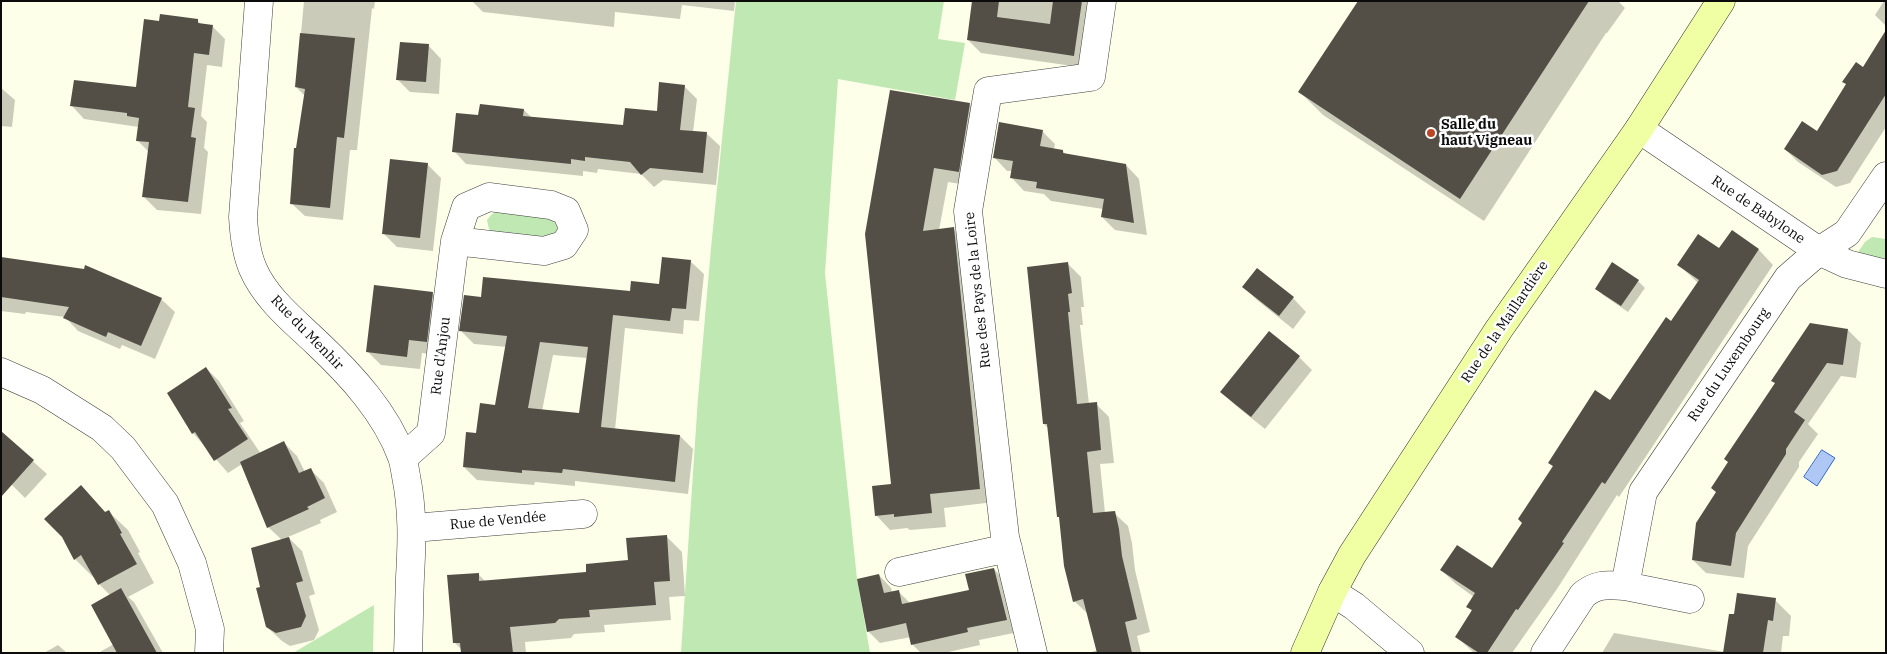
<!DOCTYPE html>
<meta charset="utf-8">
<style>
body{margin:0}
#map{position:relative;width:1887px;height:654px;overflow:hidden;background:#fdffe8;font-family:"IBM Plex Serif",serif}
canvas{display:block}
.frame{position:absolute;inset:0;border:2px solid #0b0b0b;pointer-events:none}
</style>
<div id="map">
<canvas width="1887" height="654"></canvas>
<div class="frame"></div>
</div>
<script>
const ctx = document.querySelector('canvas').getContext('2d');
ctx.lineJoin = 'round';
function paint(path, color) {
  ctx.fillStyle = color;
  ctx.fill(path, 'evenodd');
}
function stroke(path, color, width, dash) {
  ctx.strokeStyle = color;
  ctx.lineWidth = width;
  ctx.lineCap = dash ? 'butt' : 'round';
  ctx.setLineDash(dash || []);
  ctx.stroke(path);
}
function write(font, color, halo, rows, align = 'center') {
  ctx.font = font + ' "IBM Plex Serif",serif';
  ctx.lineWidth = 5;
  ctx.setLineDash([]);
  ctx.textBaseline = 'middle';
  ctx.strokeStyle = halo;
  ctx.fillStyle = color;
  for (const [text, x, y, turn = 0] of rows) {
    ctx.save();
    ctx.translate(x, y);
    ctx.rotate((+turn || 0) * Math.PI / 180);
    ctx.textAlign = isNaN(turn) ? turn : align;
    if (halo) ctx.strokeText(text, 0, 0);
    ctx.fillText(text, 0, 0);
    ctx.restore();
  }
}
paint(new Path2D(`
 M 736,1 L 944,1 L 938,39 L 965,43 L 955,100 L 838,79 L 825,273 L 857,579 L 870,653 L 681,653 L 698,398 L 711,248 Z
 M 500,210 C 515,212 554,210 557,227 C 558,235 553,239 547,243 L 497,237 L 489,229 L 487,220 L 492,214 Z
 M 1872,237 L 1886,239 L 1886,262 L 1856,255 L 1865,242 Z
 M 374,605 L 373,653 L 293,653 Z`), '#c0e8b3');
const water = new Path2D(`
 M 1822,450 L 1835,458 L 1817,486 L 1804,477 Z`);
paint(water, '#aec7f5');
stroke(water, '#3567cc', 1);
paint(new Path2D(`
 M 304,1 L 375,1 L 374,9 L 372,8 L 357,150 L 350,150 L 343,220 L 305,216 L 291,203 L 305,96 L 296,87 Z
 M 472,1 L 735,1 L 734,11 L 682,5 L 680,19 L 615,12 L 614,27 L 483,12 Z
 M 973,1 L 1097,1 L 1087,68 L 981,53 L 968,40 Z
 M 1360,1 L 1618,1 L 1625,8 L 1607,33 L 1606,33 L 1484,221 L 1323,115 L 1300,92 Z
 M 1884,1 L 1886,1 L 1886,26 L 1875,15 Z
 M 197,20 L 202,25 L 212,26 L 225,39 L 222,67 L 207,65 L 201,116 L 207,122 L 204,148 L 208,152 L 201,214 L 157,210 L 144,197 L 149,152 L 138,141 L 139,127 L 84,119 L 72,106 L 137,88 L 160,23 Z
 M 1886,32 L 1886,127 L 1850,183 L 1836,187 L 1798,162 L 1785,149 L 1818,133 L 1863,69 Z
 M 428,45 L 441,59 L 439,94 L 410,92 L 397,79 Z
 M 684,86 L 697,99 L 693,132 L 707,134 L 720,146 L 716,185 L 663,180 L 654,187 L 641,174 L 598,169 L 597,173 L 583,171 L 583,176 L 466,164 L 454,151 L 479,117 L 524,110 L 532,118 L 624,126 L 658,112 Z
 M 1,88 L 15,100 L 12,127 L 1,126 Z
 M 970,104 L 984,118 L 972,186 L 948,182 L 939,230 L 953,229 L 967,243 L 994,502 L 944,508 L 946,527 L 910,530 L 907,528 L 890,530 L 876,515 L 892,485 L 866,234 Z
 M 1042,131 L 1055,144 L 1054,149 L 1063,151 L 1066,155 L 1126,165 L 1139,179 L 1147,235 L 1115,230 L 1102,217 L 1103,209 L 1051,201 L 1044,194 L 1024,191 L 1011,177 L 1012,171 L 1007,171 L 994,157 Z
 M 427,164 L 441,178 L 433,251 L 397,247 L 384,234 Z
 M 1732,232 L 1759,250 L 1773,265 L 1619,497 L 1617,495 L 1557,589 L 1512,653 L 1474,653 L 1457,637 L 1473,612 L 1468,607 L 1474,597 L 1456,584 L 1441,570 L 1492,570 L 1523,523 L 1554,467 L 1549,463 L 1610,402 L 1671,323 L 1698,283 L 1679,265 L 1719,250 Z
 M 1,258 L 161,299 L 175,312 L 155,359 L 122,345 L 120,349 L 78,331 L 65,317 L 26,312 L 25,314 L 1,311 Z
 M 690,261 L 704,274 L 699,321 L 684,320 L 683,334 L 625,328 L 615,430 L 680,436 L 693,449 L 688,494 L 575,481 L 575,486 L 535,482 L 534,485 L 477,480 L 464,467 L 477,434 L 496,406 L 507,347 L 474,344 L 461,331 L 482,298 L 631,293 L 660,285 ZM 553,355 L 587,358 L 580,415 L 542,411 Z
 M 1068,264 L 1081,277 L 1084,307 L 1081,307 L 1083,325 L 1080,325 L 1089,404 L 1096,404 L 1109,417 L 1114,463 L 1100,464 L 1105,513 L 1114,513 L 1128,526 L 1132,543 L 1135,570 L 1150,632 L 1137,636 L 1141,653 L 1089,653 L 1097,650 L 1088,614 L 1074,601 L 1061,519 L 1058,516 L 1049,429 L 1044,424 Z
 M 1613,264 L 1638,281 L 1645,288 L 1628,312 L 1603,295 L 1597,289 Z
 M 1257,270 L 1293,298 L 1306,312 L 1293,329 L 1257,300 L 1243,286 Z
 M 432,293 L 446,306 L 440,355 L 422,353 L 420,369 L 381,365 L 368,352 Z
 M 1848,330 L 1861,343 L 1856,378 L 1841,376 L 1808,424 L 1818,434 L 1799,462 L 1799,467 L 1748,546 L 1744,578 L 1706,573 L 1693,560 Z
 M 1299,357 L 1312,370 L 1265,429 L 1235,405 L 1221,392 Z
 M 206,368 L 219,381 L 244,421 L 240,423 L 261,454 L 284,443 L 297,456 L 305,472 L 311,470 L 324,483 L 337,512 L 320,520 L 321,523 L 288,537 L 302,551 L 315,594 L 309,596 L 319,630 L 314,640 L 290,646 L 282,641 L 268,628 L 262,588 L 282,540 L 268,527 L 242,464 L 228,473 L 193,433 Z
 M 8,439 L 47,474 L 25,498 L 1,474 Z
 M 81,486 L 106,513 L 109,512 L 128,530 L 140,552 L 138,553 L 154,583 L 128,597 L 134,602 L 163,653 L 98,653 L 114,644 L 110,595 L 99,584 L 95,577 L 93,577 L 75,559 Z
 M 666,536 L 682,552 L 685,596 L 669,597 L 671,620 L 604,625 L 605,632 L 574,634 L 571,638 L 525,642 L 526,653 L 462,653 L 462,650 L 454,642 L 478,574 L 486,582 L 588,573 L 629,561 Z
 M 994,569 L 1006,582 L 1019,632 L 979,640 L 980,645 L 944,653 L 921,653 L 912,644 L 911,637 L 880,643 L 868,631 L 879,575 L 891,588 L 892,592 L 898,591 L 911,604 L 970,591 Z
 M 1775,600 L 1791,616 L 1789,636 L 1783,636 L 1781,653 L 1602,653 L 1614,633 L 1725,652 L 1735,615 Z
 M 58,645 L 67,653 L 44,653 Z`), '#0003');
paint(new Path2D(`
 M 972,1 L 999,1 L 997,17 L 1050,24 L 1053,1 L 1082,1 L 1074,56 L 967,40 Z
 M 1358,1 L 1589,1 L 1460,199 L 1298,92 Z
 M 160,14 L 198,19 L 198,23 L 213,25 L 209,55 L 194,53 L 188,107 L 195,108 L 191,137 L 196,138 L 188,202 L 142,197 L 149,142 L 136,141 L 139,118 L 127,116 L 127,113 L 70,106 L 74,80 L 136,87 L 144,19 L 159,21 Z
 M 1886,30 L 1886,94 L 1837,171 L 1822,175 L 1784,149 L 1802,121 L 1817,131 L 1846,84 L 1842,82 L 1856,62 L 1863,67 Z
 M 300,33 L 355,38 L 344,138 L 337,137 L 330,208 L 290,204 L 294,148 L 296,148 L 305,89 L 295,87 Z
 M 400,42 L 429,44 L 426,82 L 396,80 Z
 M 659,82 L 685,85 L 680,130 L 707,132 L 703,173 L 650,168 L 641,175 L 630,162 L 585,157 L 585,161 L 571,159 L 571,164 L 452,152 L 456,113 L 478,115 L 480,104 L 524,109 L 523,116 L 623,125 L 625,108 L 657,111 Z
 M 890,90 L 970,103 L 959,172 L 934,168 L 923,231 L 954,227 L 980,489 L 930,494 L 932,513 L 894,517 L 894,514 L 875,516 L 872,486 L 891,484 L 865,234 Z
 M 999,122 L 1043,130 L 1040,146 L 1063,150 L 1063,153 L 1126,164 L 1134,223 L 1101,217 L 1104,199 L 1036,188 L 1037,182 L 1010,178 L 1013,161 L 993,158 Z
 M 390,159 L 428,163 L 420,238 L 382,234 Z
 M 1732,230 L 1759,249 L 1605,484 L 1602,482 L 1562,542 L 1564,543 L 1518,610 L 1516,609 L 1487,653 L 1479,653 L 1455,637 L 1472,610 L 1466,607 L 1475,593 L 1440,570 L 1457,545 L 1492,568 L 1522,523 L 1518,519 L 1553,466 L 1548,463 L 1595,390 L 1610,400 L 1666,317 L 1671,321 L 1699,280 L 1677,265 L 1698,234 L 1719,248 Z
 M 1,257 L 84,269 L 85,265 L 162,298 L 141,346 L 108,332 L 106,337 L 63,318 L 69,307 L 1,297 Z
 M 662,257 L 691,260 L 686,309 L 672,308 L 670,321 L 613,315 L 601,427 L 680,435 L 675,482 L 563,469 L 562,473 L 522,470 L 522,473 L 463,467 L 466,432 L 476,433 L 480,403 L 495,405 L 507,336 L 459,331 L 464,295 L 481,297 L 483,277 L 630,291 L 631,281 L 659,284 ZM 540,342 L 588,347 L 579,413 L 528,408 Z
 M 1068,262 L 1072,293 L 1068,294 L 1070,312 L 1068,312 L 1077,404 L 1097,402 L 1101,450 L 1087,452 L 1093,513 L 1115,511 L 1119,529 L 1122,556 L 1137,619 L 1125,622 L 1132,653 L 1097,653 L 1083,599 L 1073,602 L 1064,566 L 1059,517 L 1057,517 L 1047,424 L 1043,424 L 1027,267 Z
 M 1612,262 L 1639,280 L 1621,306 L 1595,289 Z
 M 1257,268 L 1294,297 L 1279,316 L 1242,287 Z
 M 374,285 L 433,292 L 427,342 L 409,340 L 407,357 L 366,352 Z
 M 1810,323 L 1848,329 L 1843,365 L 1827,363 L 1794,412 L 1805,420 L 1786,449 L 1786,454 L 1736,533 L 1731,566 L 1692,560 L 1696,523 L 1716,492 L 1711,488 L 1728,462 L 1724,459 L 1775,383 L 1771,381 Z
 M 1269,331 L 1300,356 L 1251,417 L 1220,392 Z
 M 206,367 L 232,408 L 228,409 L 248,439 L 214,461 L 195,432 L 192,434 L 167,393 Z
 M 1,431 L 34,460 L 1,497 Z
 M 284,441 L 299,473 L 311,468 L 325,498 L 307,507 L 309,509 L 267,528 L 240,462 Z
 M 81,485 L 105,512 L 109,510 L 122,533 L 120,534 L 137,564 L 98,585 L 81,555 L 74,560 L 62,537 L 44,519 Z
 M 667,535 L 670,581 L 654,582 L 656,605 L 589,610 L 590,617 L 559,619 L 555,623 L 510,627 L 513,653 L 461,653 L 460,643 L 453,643 L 447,575 L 479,573 L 479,581 L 586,572 L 586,564 L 628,560 L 626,538 Z
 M 289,537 L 303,581 L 296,583 L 306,616 L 301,627 L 276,633 L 266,627 L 256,588 L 260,587 L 251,548 Z
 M 994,568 L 1007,620 L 967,628 L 968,632 L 911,645 L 906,623 L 867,632 L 857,579 L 879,574 L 884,593 L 899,590 L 902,604 L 969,590 L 965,574 Z
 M 121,588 L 157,653 L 117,653 L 91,605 Z
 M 1737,593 L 1776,598 L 1773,621 L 1768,620 L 1763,653 L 1723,653 L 1729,614 L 1734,614 Z`), '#534f47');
const street = new Path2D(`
 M 259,1 L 243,217 C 244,235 246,253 253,269 C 266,299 294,321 317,343 C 351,375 386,413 402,457 C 404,463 405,470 406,476 C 413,511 412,542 410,577 C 409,602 409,628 408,653
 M 1639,129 L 1819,251 L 1847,264 L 1886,274
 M 1,372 L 42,390 L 102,428 L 123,448 L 165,504 L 192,563 L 210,629 L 209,653
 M 403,458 L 431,433 L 455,241 L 466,207 L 489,197 L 551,205 L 566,211 L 574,230 L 564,245 L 544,251 L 455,241
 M 413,528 L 583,514
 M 899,572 L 1008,548
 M 1625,586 L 1690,599
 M 1332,592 L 1354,606 L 1410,653
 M 1033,653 L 1005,537 L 968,211 L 988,91 L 1091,77 L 1102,1
 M 1545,653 L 1583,595 C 1597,583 1608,585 1625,586 L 1643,492 L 1788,278 L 1819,251 L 1847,233 L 1886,176`);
const secondary = new Path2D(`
 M 1305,653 L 1332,592 L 1352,555 L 1499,329 L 1639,129 L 1721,1`);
stroke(street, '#3e3e3e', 29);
stroke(secondary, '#2d2d2d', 29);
stroke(street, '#fff', 28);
stroke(secondary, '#f0ffa4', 28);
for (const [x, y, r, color] of [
 [1431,133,5,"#b94624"]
]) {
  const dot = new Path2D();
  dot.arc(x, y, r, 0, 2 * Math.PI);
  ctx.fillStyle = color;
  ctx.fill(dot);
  stroke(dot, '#fff', 2);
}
write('bold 14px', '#0b0b0b', '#fff', [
 ["Salle du",1441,125],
 ["haut Vigneau",1441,141]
], 'left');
write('14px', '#0b0b0b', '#fff', [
 ["Rue de Babylone",1758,210,34],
 ["Rue des Pays de la Loire",978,290,-96],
 ["Rue de la Maillardière",1505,322,-56],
 ["Rue du Menhir",307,333,46],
 ["Rue d'Anjou",441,356,-83],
 ["Rue du Luxembourg",1729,365,-56],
 ["Rue de Vendée",498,521,-5]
]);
</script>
